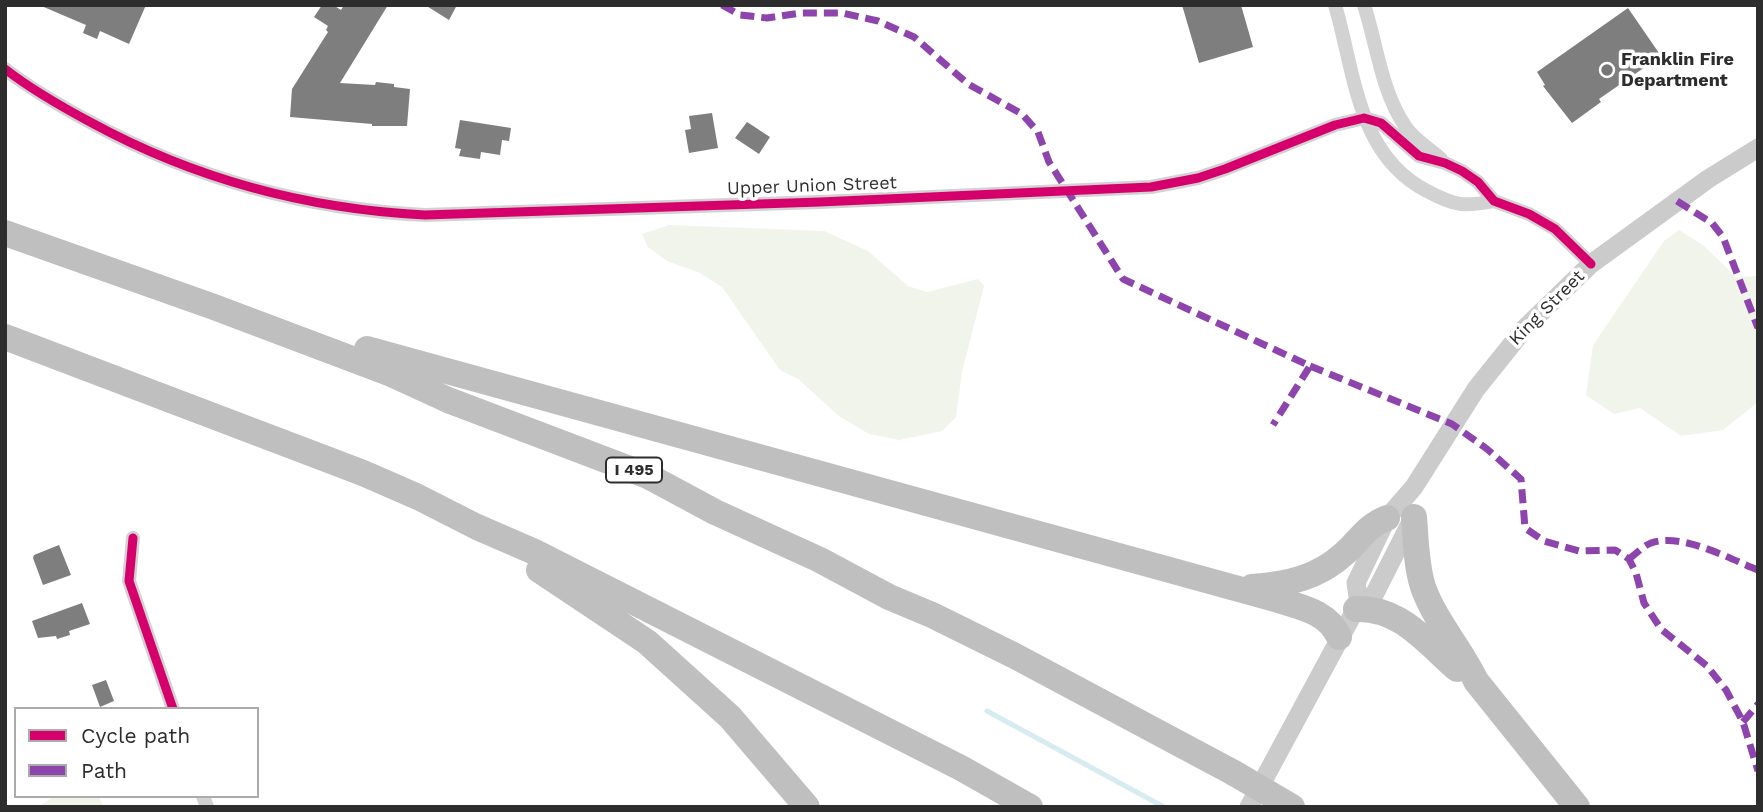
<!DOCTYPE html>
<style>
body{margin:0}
#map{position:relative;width:1763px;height:812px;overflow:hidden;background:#fff;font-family:"Work Sans",sans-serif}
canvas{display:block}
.frame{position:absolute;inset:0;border:7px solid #2d2d2d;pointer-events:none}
.legend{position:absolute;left:14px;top:707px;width:245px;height:91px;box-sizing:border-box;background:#fff;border:2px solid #ababab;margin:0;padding:9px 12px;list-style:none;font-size:21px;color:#2d2d2d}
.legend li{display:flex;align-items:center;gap:14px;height:35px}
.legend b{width:35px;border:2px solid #ababab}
</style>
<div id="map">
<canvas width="1763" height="812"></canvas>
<div class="frame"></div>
<ul class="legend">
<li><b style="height:9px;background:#d6006c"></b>Cycle path</li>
<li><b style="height:9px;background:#8e44ad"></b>Path</li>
</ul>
</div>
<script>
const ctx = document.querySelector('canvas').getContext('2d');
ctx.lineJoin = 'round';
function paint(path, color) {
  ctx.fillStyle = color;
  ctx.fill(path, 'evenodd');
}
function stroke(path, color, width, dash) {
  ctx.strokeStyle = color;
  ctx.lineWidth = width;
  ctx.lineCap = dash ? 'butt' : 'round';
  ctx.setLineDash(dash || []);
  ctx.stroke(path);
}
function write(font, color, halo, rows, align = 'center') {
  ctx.font = font + ' "Work Sans",sans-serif';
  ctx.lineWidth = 7;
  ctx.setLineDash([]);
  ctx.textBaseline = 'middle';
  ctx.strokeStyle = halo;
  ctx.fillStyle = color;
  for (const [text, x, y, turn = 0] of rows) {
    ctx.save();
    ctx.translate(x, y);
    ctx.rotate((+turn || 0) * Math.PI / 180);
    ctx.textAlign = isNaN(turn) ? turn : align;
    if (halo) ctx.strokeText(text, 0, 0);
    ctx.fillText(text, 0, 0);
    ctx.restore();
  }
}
paint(new Path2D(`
 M 669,225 L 824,231 L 868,251 L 908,286 L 927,292 L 978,279 L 984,286 L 962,372 L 956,417 L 942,431 L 899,440 L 869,434 L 839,416 L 798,379 L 780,370 L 722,287 L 700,273 L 667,261 L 648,247 L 642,234 Z
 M 1679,230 L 1703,245 L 1736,277 L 1758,276 L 1758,402 L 1723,430 L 1681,436 L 1640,408 L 1614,414 L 1586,395 L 1593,345 L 1664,241 Z
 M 53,796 L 98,796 L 104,807 L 39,807 Z`), '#f1f4ea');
stroke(new Path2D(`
 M 987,711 L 1164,807`), '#d6ebf2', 5);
paint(new Path2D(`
 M 39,5 L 146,5 L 129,44 L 100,31 L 97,39 L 83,33 L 86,25 Z
 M 322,5 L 333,5 L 341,10 L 344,5 L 388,5 L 340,83 L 375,85 L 376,82 L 394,84 L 394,87 L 410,89 L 407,126 L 372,126 L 372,124 L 290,117 L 292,89 L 328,32 L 326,30 L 328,26 L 314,17 Z
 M 425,5 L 457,5 L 449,20 Z
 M 1182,5 L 1241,5 L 1253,47 L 1199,63 Z
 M 1628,8 L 1661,56 L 1599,99 L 1601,102 L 1572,123 L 1543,86 L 1545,85 L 1537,72 Z
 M 712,113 L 718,148 L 689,153 L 685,130 L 691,129 L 689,116 Z
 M 460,120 L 511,128 L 509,141 L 502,140 L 500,155 L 481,152 L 480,159 L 459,156 L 461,149 L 455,148 Z
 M 747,122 L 770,137 L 759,154 L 735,138 Z
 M 59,545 L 71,575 L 43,585 L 33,558 L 34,555 Z
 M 82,603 L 90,624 L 69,631 L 70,635 L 57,639 L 56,636 L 38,638 L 32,621 Z
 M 106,680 L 114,701 L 100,707 L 92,685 Z`), '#7e7e7e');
stroke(new Path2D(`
 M 1335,5 C 1355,73 1357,155 1427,191 C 1455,206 1464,207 1494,201
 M 1364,5 C 1377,45 1381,90 1405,126 C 1413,139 1430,149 1441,159
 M 5,69 C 32,90 62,107 92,123 C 197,180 306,209 425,215 L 820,202 L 1151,187 L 1198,178 L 1225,169 L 1335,125 L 1364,118 L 1381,123 L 1419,156 L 1445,163 L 1462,171 L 1478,182 L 1494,201 L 1529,214 L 1555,229 L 1591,264
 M 133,538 L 129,581 L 173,709
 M 203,796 L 207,807`), '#d2d2d2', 14);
stroke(new Path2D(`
 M 1359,603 L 1374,595 L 1413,518
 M 1249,807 L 1359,603 L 1356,583 L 1387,518 L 1414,487 L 1476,389 L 1525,328 L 1591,264 L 1708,179 L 1758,148`), '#cbcbcb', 19);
stroke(new Path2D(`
 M 5,233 L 214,307 L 389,373 L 448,400 L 648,476 L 715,512 L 820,560 L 889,597 L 932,615 L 1015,656 L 1234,773
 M 5,337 L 363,473 L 418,497 L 477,527 L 537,553 L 961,768 L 1030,807
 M 367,349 L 1275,599 C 1299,607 1328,611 1339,637
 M 1414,517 C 1416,540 1416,565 1423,587 C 1435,621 1461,649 1476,681 L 1577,807
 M 539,570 L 647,642 L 730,717 L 807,807
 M 1252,587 C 1288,584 1318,578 1345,553 C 1362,538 1365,527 1387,518
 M 1356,609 C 1400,607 1427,643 1457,669`), '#bfbfbf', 26);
stroke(new Path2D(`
 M 1234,773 L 1292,807`), '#bfbfbf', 26);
stroke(new Path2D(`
 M 722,5 L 740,15 L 767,18 L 801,13 L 842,13 L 878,21 L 914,37 L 968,84 L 1022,114 L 1038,132 L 1049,162 L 1123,279 L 1310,366 L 1273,425
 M 1677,201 L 1712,223 L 1723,237 L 1758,328
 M 1310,366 L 1452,424 L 1487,449 L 1521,479 L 1525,528 L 1544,541 L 1579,551 L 1615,550 L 1629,559 L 1636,573 L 1644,603 L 1661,629 L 1707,666 L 1726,690 L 1743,722 L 1758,771
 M 1629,559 C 1636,554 1643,546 1651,543 C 1681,532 1730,559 1758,570
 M 1743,722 L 1758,704`), '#8e44ad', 7, [14, 7]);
stroke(new Path2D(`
 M 5,69 C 32,90 62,107 92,123 C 197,180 306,209 425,215 L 820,202 L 1151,187 L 1198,178 L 1225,169 L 1335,125 L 1364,118 L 1381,123 L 1419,156 L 1445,163 L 1462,171 L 1478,182 L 1494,201 L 1529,214 L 1555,229 L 1591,264
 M 133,538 L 129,581 L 173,709`), '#d6006c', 9);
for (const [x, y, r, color] of [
 [1607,70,7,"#767676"]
]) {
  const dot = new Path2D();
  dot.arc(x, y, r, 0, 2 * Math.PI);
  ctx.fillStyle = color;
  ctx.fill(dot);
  stroke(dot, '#fff', 2.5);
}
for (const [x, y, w] of [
 [634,470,56]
]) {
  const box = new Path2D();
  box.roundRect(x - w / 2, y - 12.5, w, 25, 5);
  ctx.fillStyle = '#fff';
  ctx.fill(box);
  stroke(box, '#2d2d2d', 2);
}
write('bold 16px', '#2d2d2d', null, [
 ["I 495",634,470]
]);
write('bold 18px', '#2d2d2d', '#fff', [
 ["Franklin Fire",1621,60],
 ["Department",1621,81]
], 'left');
write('18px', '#2d2d2d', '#fff', [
 ["Upper Union Street",812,186,-2],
 ["King Street",1547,308,-45]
]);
</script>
